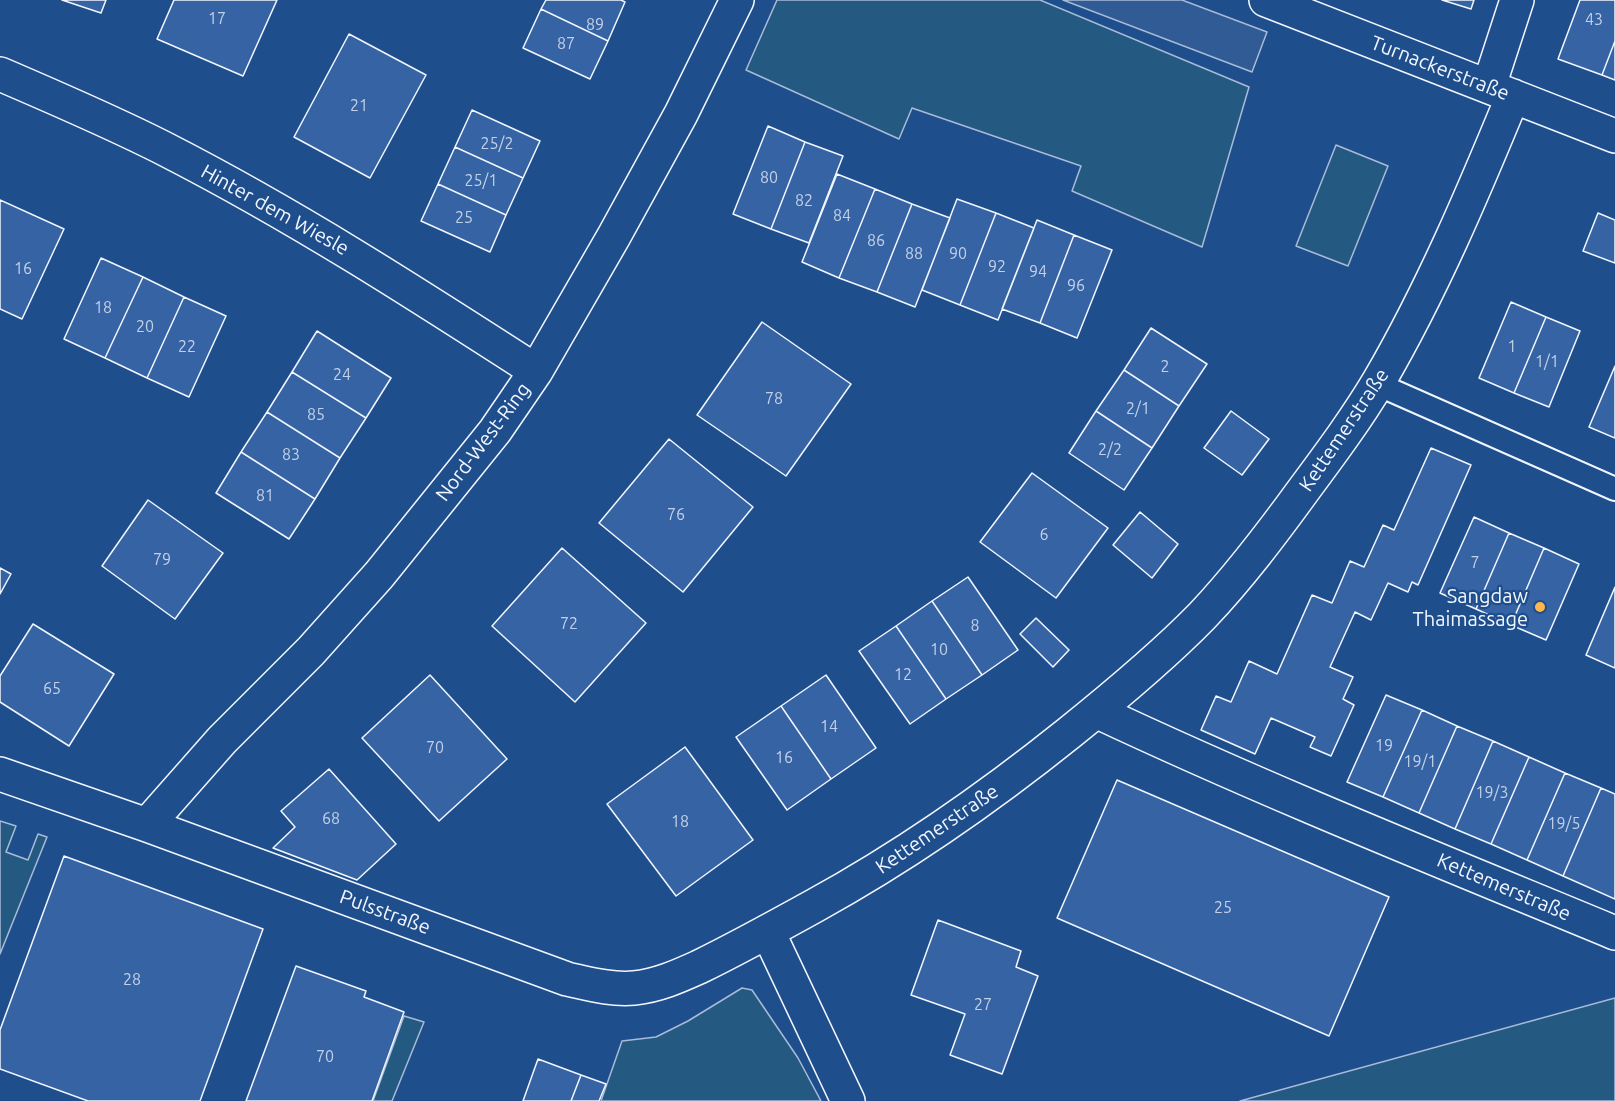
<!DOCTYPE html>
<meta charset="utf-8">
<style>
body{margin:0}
canvas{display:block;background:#1f4e8c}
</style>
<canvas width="1615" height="1101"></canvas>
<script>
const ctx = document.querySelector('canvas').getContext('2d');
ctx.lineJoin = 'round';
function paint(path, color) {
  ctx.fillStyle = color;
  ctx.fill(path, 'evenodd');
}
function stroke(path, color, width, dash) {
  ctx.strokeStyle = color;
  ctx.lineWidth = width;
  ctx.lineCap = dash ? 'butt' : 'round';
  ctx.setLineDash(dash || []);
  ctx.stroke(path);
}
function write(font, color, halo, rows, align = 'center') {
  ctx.font = font + ' Ubuntu,sans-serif';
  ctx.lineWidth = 4.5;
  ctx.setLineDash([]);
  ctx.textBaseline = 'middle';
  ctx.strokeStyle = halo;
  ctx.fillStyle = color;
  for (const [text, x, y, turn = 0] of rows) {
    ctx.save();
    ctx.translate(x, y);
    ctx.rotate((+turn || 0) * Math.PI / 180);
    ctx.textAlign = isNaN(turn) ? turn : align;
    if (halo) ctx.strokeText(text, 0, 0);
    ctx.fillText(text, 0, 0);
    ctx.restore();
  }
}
const green = new Path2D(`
 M 777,0 L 1040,0 L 1249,87 L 1202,247 L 1072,191 L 1081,166 L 912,108 L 899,139 L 746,70 Z
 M 1336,145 L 1388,166 L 1348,266 L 1296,246 Z
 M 0,821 L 16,826 L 6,852 L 28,860 L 38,834 L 47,837 L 0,954 Z
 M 742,988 L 752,990 L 798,1058 L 821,1101 L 601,1101 L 622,1041 L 656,1037 L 688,1021 Z
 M 1615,998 L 1615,1101 L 1240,1101 Z
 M 404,1016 L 424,1022 L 392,1101 L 373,1101 Z`);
paint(green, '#245a82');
stroke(green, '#a8bbd7', 1.5);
const parking = new Path2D(`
 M 1063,0 L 1182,0 L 1267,32 L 1252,72 Z`);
paint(parking, '#305b95');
stroke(parking, '#a8bbd7', 1.5);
const building = new Path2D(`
 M 62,0 L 106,0 L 101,13 Z
 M 174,0 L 277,0 L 243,76 L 157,39 Z
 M 546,0 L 621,0 L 625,2 L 608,41 L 541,9 Z
 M 1442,0 L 1474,0 L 1471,9 Z
 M 1580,0 L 1615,0 L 1615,41 L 1602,75 L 1558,59 Z
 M 541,9 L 608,41 L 590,79 L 523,48 Z
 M 349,34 L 426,75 L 370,178 L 294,137 Z
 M 1615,41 L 1615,80 L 1602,75 Z
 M 472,110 L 540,141 L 523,178 L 455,147 Z
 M 768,126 L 805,142 L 771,229 L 733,214 Z
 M 805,142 L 843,156 L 809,243 L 771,229 Z
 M 455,147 L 523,178 L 506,215 L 438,184 Z
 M 837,174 L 875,189 L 839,278 L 802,262 Z
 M 438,184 L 506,215 L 490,252 L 421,221 Z
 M 875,189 L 912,204 L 877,292 L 839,278 Z
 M 957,199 L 996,213 L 960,305 L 922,290 Z
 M 0,200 L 64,229 L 22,319 L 0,309 Z
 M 912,204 L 950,218 L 915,307 L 877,292 Z
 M 996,213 L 1034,228 L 998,320 L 960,305 Z
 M 1598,213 L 1615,220 L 1615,263 L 1583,251 Z
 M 1037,220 L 1074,235 L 1040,323 L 1002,309 Z
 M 1074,235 L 1112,250 L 1077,338 L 1040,323 Z
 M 101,258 L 143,277 L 105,358 L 64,339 Z
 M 143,277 L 184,297 L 147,378 L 105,358 Z
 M 184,297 L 226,316 L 189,397 L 147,378 Z
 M 1511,302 L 1546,317 L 1514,393 L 1479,378 Z
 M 1546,317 L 1580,331 L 1549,407 L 1514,393 Z
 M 762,322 L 851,384 L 786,476 L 697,415 Z
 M 1151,328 L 1207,364 L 1179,406 L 1124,370 Z
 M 317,331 L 391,378 L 366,418 L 292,372 Z
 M 1615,366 L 1615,438 L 1589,427 Z
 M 1124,370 L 1179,406 L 1152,448 L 1096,411 Z
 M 292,372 L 366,418 L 340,458 L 267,412 Z
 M 1096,411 L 1152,448 L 1124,490 L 1069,453 Z
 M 1231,411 L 1269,439 L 1242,475 L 1204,448 Z
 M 267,412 L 340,458 L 315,499 L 241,452 Z
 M 669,439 L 753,507 L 683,592 L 599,523 Z
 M 1431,448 L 1471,465 L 1418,585 L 1412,582 L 1408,592 L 1388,583 L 1371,620 L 1355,612 L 1330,667 L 1353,677 L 1343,699 L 1354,705 L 1331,756 L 1310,747 L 1315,737 L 1271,718 L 1255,754 L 1201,730 L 1216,696 L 1231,702 L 1249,661 L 1277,674 L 1312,595 L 1332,603 L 1350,561 L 1364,567 L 1383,525 L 1394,530 Z
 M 241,452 L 315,499 L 289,539 L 216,493 Z
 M 1032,473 L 1108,528 L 1056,598 L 980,542 Z
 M 148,500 L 223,553 L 175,619 L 102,566 Z
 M 1140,512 L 1178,544 L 1152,578 L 1113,545 Z
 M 1474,517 L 1509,533 L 1476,609 L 1440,593 Z
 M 1509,533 L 1544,548 L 1511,625 L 1476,609 Z
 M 562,548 L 646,623 L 575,702 L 492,626 Z
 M 1544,548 L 1579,564 L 1546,640 L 1511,625 Z
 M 0,568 L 11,574 L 0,594 Z
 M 968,577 L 1018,650 L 982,675 L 932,601 Z
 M 1615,587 L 1615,668 L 1586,655 Z
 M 932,601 L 982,675 L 946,699 L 896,626 Z
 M 1036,618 L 1069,650 L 1053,667 L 1020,634 Z
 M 33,624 L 114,674 L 69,746 L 0,702 L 0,676 Z
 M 896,626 L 946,699 L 910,724 L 859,651 Z
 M 430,675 L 507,759 L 439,821 L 362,738 Z
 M 826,675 L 876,748 L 831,779 L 781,706 Z
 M 1386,695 L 1422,710 L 1383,797 L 1347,782 Z
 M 781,706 L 831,779 L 787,810 L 736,737 Z
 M 1422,710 L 1457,726 L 1419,813 L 1383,797 Z
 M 1457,726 L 1493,741 L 1455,829 L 1419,813 Z
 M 1493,741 L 1529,757 L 1491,844 L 1455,829 Z
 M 685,747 L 753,840 L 676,896 L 607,804 Z
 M 1529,757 L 1565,773 L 1527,860 L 1491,844 Z
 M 329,769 L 396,844 L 357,880 L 273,848 L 295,827 L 281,811 Z
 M 1565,773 L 1601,788 L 1563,876 L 1527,860 Z
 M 1117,780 L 1389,897 L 1329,1036 L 1057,918 Z
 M 1601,788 L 1615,794 L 1615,899 L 1563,876 Z
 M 64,856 L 263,929 L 200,1101 L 88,1101 L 0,1069 L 0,1030 Z
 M 938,920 L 1021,951 L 1016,967 L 1038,976 L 1002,1074 L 950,1055 L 965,1014 L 911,995 Z
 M 296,966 L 366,991 L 364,997 L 404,1012 L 372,1101 L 246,1101 Z
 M 538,1059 L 581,1075 L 571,1101 L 523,1101 Z
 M 581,1075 L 606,1084 L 599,1101 L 571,1101 Z`);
paint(building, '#3563a3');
stroke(building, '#f2f6ff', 1.5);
const service = new Path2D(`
 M 1377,384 L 1615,489`);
const minor = new Path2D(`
 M 1266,0 L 1615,136
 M 0,74 C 56,98 112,122 165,149 C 294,215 415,293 536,371
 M 1489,86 L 1517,0
 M 1096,711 C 1266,791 1441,861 1615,933
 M 0,774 L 147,825 L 567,979 C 590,984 611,990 634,988 C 657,986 679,976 699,967 C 738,948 776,927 814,906 C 905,856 988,798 1069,733 C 1115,696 1161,658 1202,616 C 1240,576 1273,532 1305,488 C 1331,453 1357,418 1379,381 C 1432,290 1473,193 1513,96
 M 147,825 L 222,740 L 311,651 L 379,575 L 495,431 L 536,371 L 614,236 L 681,114 L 737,0
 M 768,932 L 848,1101`);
stroke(service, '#f2f6ff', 26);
stroke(minor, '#f2f6ff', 36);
stroke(service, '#1f4e8c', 22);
stroke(minor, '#1f4e8c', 33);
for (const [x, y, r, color] of [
 [1540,607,6,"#ffb74d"]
]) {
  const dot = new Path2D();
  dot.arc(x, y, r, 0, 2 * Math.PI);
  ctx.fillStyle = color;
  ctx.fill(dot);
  stroke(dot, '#1f4e8c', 2);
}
write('16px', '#c3d1e8', null, [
 ["17",217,19],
 ["43",1594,20],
 ["89",595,25],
 ["87",566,44],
 ["21",359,106],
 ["25/2",497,144],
 ["80",769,178],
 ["25/1",481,181],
 ["82",804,201],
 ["84",842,216],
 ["25",464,218],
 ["86",876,241],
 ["88",914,254],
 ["90",958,254],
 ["92",997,267],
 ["16",23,269],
 ["94",1038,272],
 ["96",1076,286],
 ["18",103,308],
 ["20",145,327],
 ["22",187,347],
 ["1",1512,347],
 ["1/1",1547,362],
 ["2",1165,367],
 ["24",342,375],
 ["78",774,399],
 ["2/1",1138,409],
 ["85",316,415],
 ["2/2",1110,450],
 ["83",291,455],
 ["81",265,496],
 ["76",676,515],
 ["6",1044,535],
 ["79",162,560],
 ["7",1475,563],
 ["72",569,624],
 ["8",975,626],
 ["10",939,650],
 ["12",903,675],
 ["65",52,689],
 ["14",829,727],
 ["19",1384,746],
 ["70",435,748],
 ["16",784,758],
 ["19/1",1420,762],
 ["19/3",1492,793],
 ["68",331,819],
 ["18",680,822],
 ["19/5",1564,824],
 ["25",1223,908],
 ["28",132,980],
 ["27",983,1005],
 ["70",325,1057]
]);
write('20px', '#f2f6ff', '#1f4e8c', [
 ["Turnackerstraße",1440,68,21],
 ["Hinter dem Wiesle",275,210,29],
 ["Kettemerstraße",1344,430,-56],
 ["Nord-West-Ring",483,442,-53],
 ["Kettemerstraße",937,829,-34],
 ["Kettemerstraße",1504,887,23],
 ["Pulsstraße",385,912,20]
]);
write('20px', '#f2f6ff', '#1f4e8c', [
 ["Sangdaw",1528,596],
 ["Thaimassage",1528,619]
], 'right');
</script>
